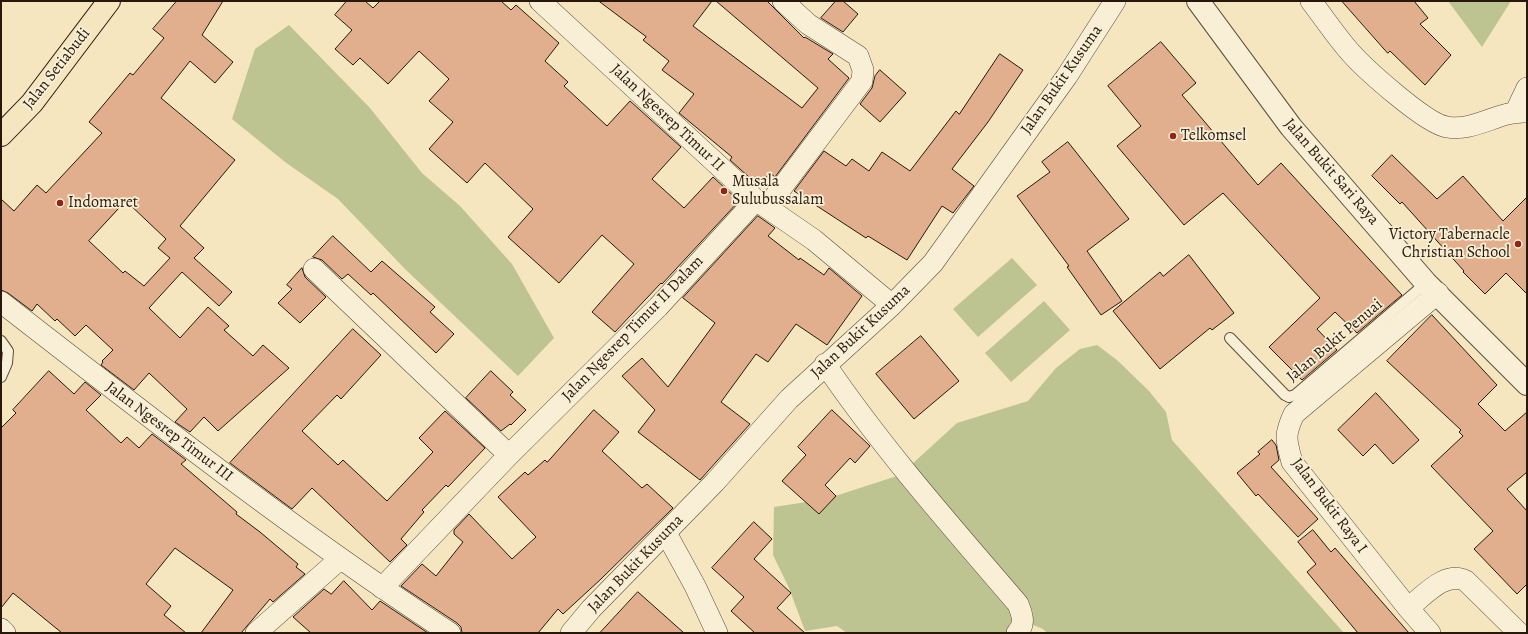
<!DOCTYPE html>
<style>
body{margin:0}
#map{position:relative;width:1528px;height:634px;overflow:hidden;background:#f5e6c0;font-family:Alegreya,serif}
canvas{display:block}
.frame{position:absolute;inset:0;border:2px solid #28180b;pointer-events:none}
</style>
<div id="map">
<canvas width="1528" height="634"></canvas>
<div class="frame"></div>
</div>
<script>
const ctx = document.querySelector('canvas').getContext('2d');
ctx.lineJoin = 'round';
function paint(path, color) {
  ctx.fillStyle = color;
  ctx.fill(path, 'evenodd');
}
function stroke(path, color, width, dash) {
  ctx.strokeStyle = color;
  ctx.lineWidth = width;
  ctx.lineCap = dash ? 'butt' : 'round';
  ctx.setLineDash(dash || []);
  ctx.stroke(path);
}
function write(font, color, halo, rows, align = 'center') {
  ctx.font = font + ' Alegreya,serif';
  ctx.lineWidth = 3.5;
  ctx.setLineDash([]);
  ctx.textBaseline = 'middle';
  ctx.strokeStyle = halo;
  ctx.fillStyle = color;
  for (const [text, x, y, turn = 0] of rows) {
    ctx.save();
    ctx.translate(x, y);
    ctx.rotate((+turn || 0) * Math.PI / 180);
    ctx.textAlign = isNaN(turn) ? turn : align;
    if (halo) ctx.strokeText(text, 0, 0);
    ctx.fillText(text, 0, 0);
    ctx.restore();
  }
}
paint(new Path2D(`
 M 1448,1 L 1511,1 L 1482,47 Z
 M 289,25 L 370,108 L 422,173 L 460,206 L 512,264 L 554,338 L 518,376 L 405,269 L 338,199 L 285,162 L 232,119 L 255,49 Z
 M 1012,258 L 1037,285 L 978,337 L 953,309 Z
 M 1044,301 L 1070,330 L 1011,382 L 985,353 Z
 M 1097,345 L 1117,360 L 1149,391 L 1166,412 L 1172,440 L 1344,633 L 1047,633 L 1043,629 L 1018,619 L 1006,633 L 847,633 L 837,626 L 805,631 L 789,588 L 773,555 L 774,507 L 826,499 L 900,475 L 957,423 L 1028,401 L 1056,368 L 1080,349 Z`), '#bdc491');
const building = new Path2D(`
 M 177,1 L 223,1 L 202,35 L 233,62 L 215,83 L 190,61 L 161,98 L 235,160 L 180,226 L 204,248 L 194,258 L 232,292 L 219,306 L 182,272 L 149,308 L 180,338 L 208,307 L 229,326 L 224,330 L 253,356 L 263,345 L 289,368 L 218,431 L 204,417 L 190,432 L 175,422 L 187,409 L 149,373 L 134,390 L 101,365 L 103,362 L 102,361 L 113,350 L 86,325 L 75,336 L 57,319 L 55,321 L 37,304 L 32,311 L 8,293 L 1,290 L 1,199 L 14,211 L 37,185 L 46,193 L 102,133 L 89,122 L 130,73 L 133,75 L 164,38 L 153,29 ZM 126,201 L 166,239 L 158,248 L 170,258 L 144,286 L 125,271 L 123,273 L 89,241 Z
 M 347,1 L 365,1 L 373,8 L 380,1 L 501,1 L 511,10 L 516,5 L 559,43 L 545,61 L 568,82 L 564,86 L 607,126 L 630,101 L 681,147 L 652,179 L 684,208 L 713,177 L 739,201 L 662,284 L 661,283 L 615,332 L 592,312 L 634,264 L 602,235 L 559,283 L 508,237 L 533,209 L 485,163 L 467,183 L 429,149 L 453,122 L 429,101 L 449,79 L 419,51 L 388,84 L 360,58 L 353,65 L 335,49 L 352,30 L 335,15 Z
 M 599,1 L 712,1 L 693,26 L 802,108 L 818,88 L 716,1 L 767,1 L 804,38 L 805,37 L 833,54 L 828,59 L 849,78 L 775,177 L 770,173 L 759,186 L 730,160 L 732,157 L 679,113 L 694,94 L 662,70 L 669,61 L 643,40 L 646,37 Z
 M 836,1 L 843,1 L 858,14 L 843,32 L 821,18 Z
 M 1342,1 L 1414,1 L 1428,18 L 1420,24 L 1451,55 L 1425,85 L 1390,51 L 1388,53 Z
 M 1161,42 L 1196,83 L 1182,95 L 1258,185 L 1281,163 L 1402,295 L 1357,333 L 1335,312 L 1317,329 L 1337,350 L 1302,380 L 1269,347 L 1320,298 L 1223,193 L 1184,225 L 1117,146 L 1141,126 L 1108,86 Z
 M 1000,54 L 1023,70 L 988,122 L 952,169 L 974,186 L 953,213 L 942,206 L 907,260 L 868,236 L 866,238 L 794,191 L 824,151 L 846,166 L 852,159 L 869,171 L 882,152 L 910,171 L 956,111 L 959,114 Z
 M 880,70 L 906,93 L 880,122 L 860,104 L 872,88 L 875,76 Z
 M 1068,142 L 1129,219 L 1087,251 L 1122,301 L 1101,315 L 1067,267 L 1069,266 L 1017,196 L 1050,172 L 1042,162 Z
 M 1392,155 L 1437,199 L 1463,176 L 1503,221 L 1527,197 L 1527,294 L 1506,273 L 1485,294 L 1463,272 L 1464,271 L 1402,202 L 1400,204 L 1372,176 Z
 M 758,216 L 775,228 L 768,236 L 799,260 L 800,258 L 824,275 L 829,268 L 862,296 L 827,345 L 796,324 L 768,362 L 756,354 L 721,402 L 750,424 L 700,480 L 638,432 L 655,410 L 622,376 L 642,358 L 668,387 L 715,323 L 683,298 Z
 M 333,236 L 371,272 L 382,261 L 435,307 L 430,312 L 454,334 L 436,353 L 373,293 L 371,295 L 348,274 L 342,279 L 322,260 L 313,257 Z
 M 1189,255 L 1234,313 L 1212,330 L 1210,328 L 1160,369 L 1113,311 L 1160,272 L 1163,276 Z
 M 302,268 L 305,277 L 326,297 L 300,323 L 278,303 L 292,289 L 287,285 Z
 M 1432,315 L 1497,385 L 1478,404 L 1505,431 L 1527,412 L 1527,472 L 1507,489 L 1527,511 L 1527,584 L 1517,594 L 1474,549 L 1493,531 L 1431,466 L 1463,436 L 1459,432 L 1461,430 L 1387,361 Z
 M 353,329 L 381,355 L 341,399 L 337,395 L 302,431 L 338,465 L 343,460 L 387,501 L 433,452 L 419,438 L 445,411 L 485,448 L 448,487 L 446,485 L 422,510 L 424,512 L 401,539 L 407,545 L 390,562 L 312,488 L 292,509 L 230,463 Z
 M 921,336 L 959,381 L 914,419 L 876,374 Z
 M 49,371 L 74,394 L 85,382 L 101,395 L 86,410 L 121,443 L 127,437 L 139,448 L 152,434 L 186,460 L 181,464 L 237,512 L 236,514 L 260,532 L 298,564 L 296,567 L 305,574 L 273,602 L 270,599 L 241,633 L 201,633 L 233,590 L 175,548 L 146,584 L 171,606 L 164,615 L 186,633 L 62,633 L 13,593 L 1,608 L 1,428 L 16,413 L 13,410 Z
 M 491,371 L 513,392 L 510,395 L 526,410 L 511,425 L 510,424 L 501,431 L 466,398 Z
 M 1376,393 L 1419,440 L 1393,464 L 1375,444 L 1363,456 L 1338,430 Z
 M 594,410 L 619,432 L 602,451 L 642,488 L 647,484 L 673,508 L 601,579 L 563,614 L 558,609 L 538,633 L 462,633 L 461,627 L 457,623 L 401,586 L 422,564 L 436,576 L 463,542 L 454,534 L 454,530 L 469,514 L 512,559 L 536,537 L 498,497 L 525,472 L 528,475 L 545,460 L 547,462 Z
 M 832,410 L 870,446 L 855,463 L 850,458 L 825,485 L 836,496 L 819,514 L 782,481 L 806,455 L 798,447 Z
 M 1272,440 L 1276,445 L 1279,460 L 1271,467 L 1318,519 L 1298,537 L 1258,494 L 1256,496 L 1237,473 L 1260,454 L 1258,452 Z
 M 754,522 L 772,539 L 754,559 L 791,593 L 777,608 L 805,633 L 755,633 L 731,611 L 744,597 L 712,568 Z
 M 1313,530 L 1331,552 L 1335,548 L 1409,633 L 1358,633 L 1307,572 L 1316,564 L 1298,542 Z
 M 344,581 L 372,610 L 380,601 L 428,633 L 311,633 L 293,617 L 324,589 L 331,594 Z
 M 638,592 L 684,633 L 600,633 Z`);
paint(building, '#e1af8e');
stroke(building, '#28180b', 1);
const service = new Path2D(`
 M 1230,338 L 1285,395 L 1289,397 L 1295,395 L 1426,283
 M 1,341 L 8,351 L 7,363 L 1,377`);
const minor = new Path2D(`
 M 540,1 L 756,200 L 814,240 L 892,305
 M 1311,1 C 1324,18 1336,36 1350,52 C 1365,69 1426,124 1447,127 C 1475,132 1500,110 1527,112
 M 1516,111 L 1527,88
 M 767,207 L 862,81 L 863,70 L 858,56 L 808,24 L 783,1
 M 314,269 L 509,455
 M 1,302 C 148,416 294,531 450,633
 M 825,364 C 883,449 951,526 1018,604 C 1022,614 1026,624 1017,633
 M 666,533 L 695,586 L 717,633
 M 382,588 L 509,455 L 658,307 L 756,200
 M 1408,608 C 1424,596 1445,570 1466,581 L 1519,633
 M 1,629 L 5,633
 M 256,633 L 340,559
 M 571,633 L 591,609 L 715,482 L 789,399 L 892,305 L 933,263 L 1067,76 L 1115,1
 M 1430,633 L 1408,608 L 1292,462 C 1286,440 1284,435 1294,414 L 1438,293`);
const tertiary = new Path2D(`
 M 1198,1 L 1291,127 L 1426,283 L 1527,384`);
const trunk = new Path2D(`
 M 1,135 L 32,103 L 109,1`);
stroke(service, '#5b4c38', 12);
stroke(minor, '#5b4c38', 22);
stroke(tertiary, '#5b4c38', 24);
stroke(trunk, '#28180b', 24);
stroke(service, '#f8efd6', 10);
stroke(minor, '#f8efd6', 21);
stroke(tertiary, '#f8efd6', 22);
stroke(trunk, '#f5e6c0', 22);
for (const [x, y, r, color] of [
 [1173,136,4,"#8f2418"],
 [724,191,4,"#8f2418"],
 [60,203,4,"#8f2418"],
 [1518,244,4,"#8f2418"]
]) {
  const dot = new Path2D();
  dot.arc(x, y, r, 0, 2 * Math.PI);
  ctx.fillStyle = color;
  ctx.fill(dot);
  stroke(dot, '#f8efd6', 1.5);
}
write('16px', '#28180b', '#f8efd6', [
 ["Jalan Setiabudi",57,69,-52],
 ["Jalan Bukit Kusuma",1062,80,-55],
 ["Jalan Ngesrep Timur II",667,118,43],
 ["Jalan Bukit Sari Raya",1331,172,49],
 ["Jalan Ngesrep Timur II Dalam",633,329,-46],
 ["Jalan Bukit Kusuma",861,332,-43],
 ["Jalan Bukit Penuai",1335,341,-40],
 ["Jalan Ngesrep Timur III",169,432,37],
 ["Jalan Bukit Raya I",1329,506,53],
 ["Jalan Bukit Kusuma",636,564,-46]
]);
write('16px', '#28180b', '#f8efd6', [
 ["Telkomsel",1181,136],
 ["Musala",732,182],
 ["Sulubussalam",732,200],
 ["Indomaret",68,203],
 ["Victory Tabernacle",1510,235,"right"],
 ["Christian School",1510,253,"right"]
], 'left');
</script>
